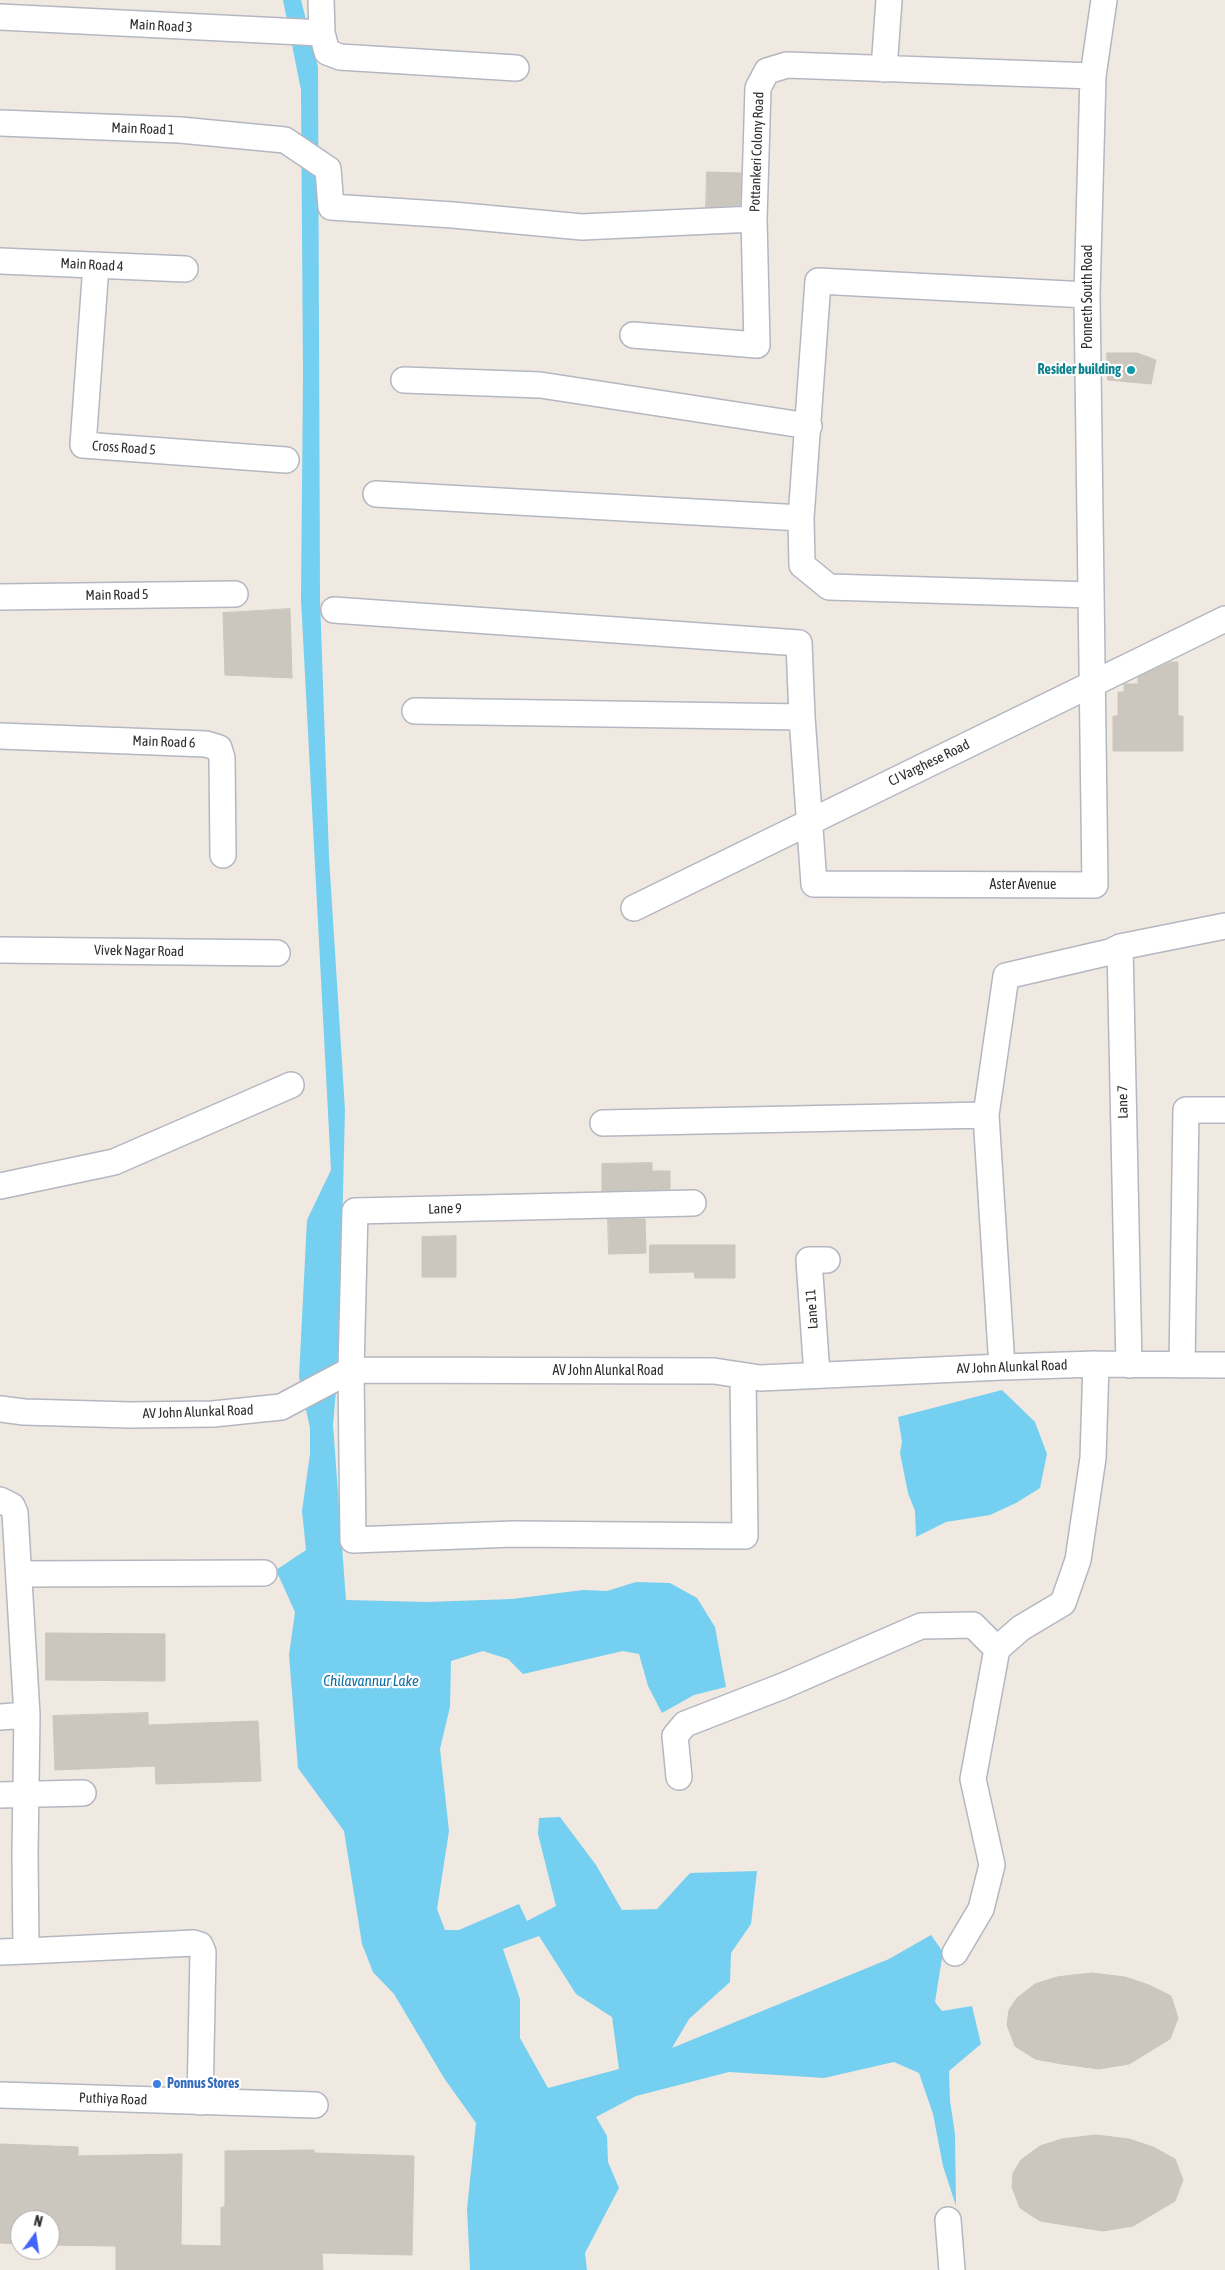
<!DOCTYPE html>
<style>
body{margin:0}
#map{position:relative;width:1225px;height:2270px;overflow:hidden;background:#efe9e1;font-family:"Asap Condensed",sans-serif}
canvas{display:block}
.north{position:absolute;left:10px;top:2210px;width:50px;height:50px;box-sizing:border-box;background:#fff;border:1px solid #ababab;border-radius:50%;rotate:14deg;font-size:14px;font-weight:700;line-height:20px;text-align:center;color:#2e2e2e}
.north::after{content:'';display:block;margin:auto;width:18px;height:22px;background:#4264fb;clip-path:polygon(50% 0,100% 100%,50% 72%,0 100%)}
</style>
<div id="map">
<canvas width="1225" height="2270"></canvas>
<div class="north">N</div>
</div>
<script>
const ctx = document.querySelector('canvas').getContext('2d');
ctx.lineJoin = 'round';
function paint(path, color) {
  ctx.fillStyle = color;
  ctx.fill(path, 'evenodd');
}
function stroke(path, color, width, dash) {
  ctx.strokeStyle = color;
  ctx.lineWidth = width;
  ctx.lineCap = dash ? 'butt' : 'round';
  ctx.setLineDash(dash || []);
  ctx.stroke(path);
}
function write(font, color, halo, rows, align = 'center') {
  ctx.font = font + ' "Asap Condensed",sans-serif';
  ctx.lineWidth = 4.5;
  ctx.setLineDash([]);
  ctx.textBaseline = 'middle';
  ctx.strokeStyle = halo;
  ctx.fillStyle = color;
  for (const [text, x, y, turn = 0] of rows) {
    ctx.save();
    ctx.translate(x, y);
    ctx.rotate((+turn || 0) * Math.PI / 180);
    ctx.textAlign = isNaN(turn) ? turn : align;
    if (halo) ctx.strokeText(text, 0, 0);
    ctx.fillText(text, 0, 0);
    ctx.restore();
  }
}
paint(new Path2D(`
 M 283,0 L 301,0 L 318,67 L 320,599 L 329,857 L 345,1110 L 339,1356 L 333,1425 L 346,1600 L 427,1602 L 512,1599 L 583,1590 L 607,1591 L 636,1582 L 670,1583 L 697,1598 L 715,1627 L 726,1687 L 694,1695 L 662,1713 L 648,1686 L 639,1654 L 623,1651 L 523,1674 L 508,1659 L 483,1651 L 451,1661 L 450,1707 L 440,1749 L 449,1831 L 437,1909 L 445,1930 L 459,1930 L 519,1904 L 527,1921 L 556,1906 L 538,1834 L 539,1818 L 560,1817 L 596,1865 L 622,1910 L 657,1909 L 690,1873 L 757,1871 L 751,1924 L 731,1953 L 730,1982 L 689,2019 L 672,2048 L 889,1959 L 931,1935 L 943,1952 L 935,2002 L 942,2011 L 972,2006 L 981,2044 L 949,2071 L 950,2101 L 955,2134 L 956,2206 L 943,2166 L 933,2114 L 919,2073 L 894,2062 L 824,2078 L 729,2072 L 636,2096 L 596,2117 L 607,2136 L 608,2162 L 619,2188 L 585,2253 L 587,2270 L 470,2270 L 467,2209 L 476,2123 L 444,2078 L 394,1994 L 373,1972 L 362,1944 L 344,1831 L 298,1768 L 289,1655 L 295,1612 L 276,1570 L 306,1550 L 302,1511 L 310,1454 L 310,1428 L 299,1377 L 307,1220 L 331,1170 L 301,599 L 303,375 L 301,90 ZM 539,1936 L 576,1994 L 612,2017 L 619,2069 L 548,2088 L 520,2038 L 520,1999 L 503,1949 Z
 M 1002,1390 L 1035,1422 L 1047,1454 L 1040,1488 L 1016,1503 L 990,1515 L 946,1522 L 916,1537 L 915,1511 L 908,1493 L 900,1453 L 902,1442 L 898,1417 Z`), '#75cff0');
const building = new Path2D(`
 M 707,172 L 741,173 L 740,205 L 706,207 Z
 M 1107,353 L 1137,353 L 1156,360 L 1151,384 L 1108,380 Z
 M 290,609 L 292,678 L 225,675 L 223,613 Z
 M 1171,662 L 1178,662 L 1178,716 L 1183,716 L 1183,751 L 1113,751 L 1113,716 L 1118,716 L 1118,692 L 1124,692 L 1124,684 L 1138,684 L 1138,677 Z
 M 652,1163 L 652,1171 L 670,1171 L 670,1189 L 602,1191 L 602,1164 Z
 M 608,1219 L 645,1219 L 646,1253 L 609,1254 Z
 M 456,1236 L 456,1277 L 422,1277 L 422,1237 Z
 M 650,1245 L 735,1245 L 735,1278 L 695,1278 L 694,1272 L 650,1273 Z
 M 46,1633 L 165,1634 L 165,1681 L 46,1680 Z
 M 148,1713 L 148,1725 L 258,1721 L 261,1781 L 156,1784 L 155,1766 L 55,1770 L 53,1716 Z
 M 1092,1973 L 1125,1977 L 1149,1985 L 1171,1996 L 1178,2018 L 1170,2039 L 1129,2064 L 1099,2069 L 1062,2064 L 1035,2059 L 1015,2046 L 1007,2025 L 1009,2010 L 1017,1998 L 1035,1984 L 1057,1977 Z
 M 1096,2135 L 1129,2139 L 1153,2147 L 1175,2159 L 1183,2180 L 1175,2201 L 1133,2226 L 1103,2231 L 1040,2221 L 1020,2208 L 1012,2187 L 1013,2173 L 1021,2160 L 1040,2146 L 1062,2139 Z
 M 0,2144 L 78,2147 L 78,2156 L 182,2154 L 181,2245 L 221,2246 L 221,2207 L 225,2207 L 225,2151 L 314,2150 L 314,2153 L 414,2156 L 412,2255 L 322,2253 L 323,2270 L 116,2270 L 116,2246 L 50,2245 L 50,2220 L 20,2220 L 20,2244 L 0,2243 Z`);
paint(building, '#cbc7bf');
stroke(building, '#cbc5ba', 1);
const minor = new Path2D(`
 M 321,0 L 322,33 L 327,52 L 340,57 L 516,68
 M 0,17 L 322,33
 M 884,69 L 889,0
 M 0,123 L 180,130 L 285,140 L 328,169 L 331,207 L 453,215 L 582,227 L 754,219 L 758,88 L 767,71 L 787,65 L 1093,76
 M 0,261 L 185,269
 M 96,265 L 83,445 L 286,460
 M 1087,295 L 818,281 L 801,518 L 802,565 L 829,587 L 1091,595
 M 633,335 L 757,345 L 754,219
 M 404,380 L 540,385 L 809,426
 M 376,494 L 801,518
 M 0,597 L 235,594
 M 334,610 L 799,643 L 802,717 L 814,884 L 1095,885 L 1087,295 L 1093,76 L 1104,0
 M 415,711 L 802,717
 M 0,736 L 206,744 L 219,748 L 222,758 L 223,855
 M 634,908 L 1225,619
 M 0,950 L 277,953
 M 986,1115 L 1006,976 L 1110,952 L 1120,947
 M 603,1123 L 986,1115 L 1002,1367
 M 0,1186 L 114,1162 L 291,1085
 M 693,1203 L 355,1211 L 351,1370 L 353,1540 L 514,1534 L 745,1536 L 743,1376
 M 1129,1365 L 1120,947 L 1225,926
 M 1182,1365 L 1186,1110 L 1225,1110
 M 817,1375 L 809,1260 L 827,1260
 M 0,1409 L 24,1412 L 130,1415 L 213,1414 L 281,1407 L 351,1370 L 714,1371 L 760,1378 L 1002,1367 L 1096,1364 L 1225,1365
 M 0,1500 L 12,1506 L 15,1513 L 27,1715 L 0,1717
 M 20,1574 L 264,1573
 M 27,1715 L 25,1853 L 26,1951 L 194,1943 L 200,1945 L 203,1952 L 200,2102
 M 679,1777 L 675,1736 L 685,1724 L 783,1686 L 921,1626 L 973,1625 L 997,1649
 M 0,1795 L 83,1793
 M 0,1952 L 26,1951
 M 955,1953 L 981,1909 L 992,1865 L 973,1779 L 997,1649 L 1021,1628 L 1063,1603 L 1078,1560 L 1093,1458 L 1096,1364
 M 0,2095 L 315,2105
 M 948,2220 L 952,2270`);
stroke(minor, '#b4b7c1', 28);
stroke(minor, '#fff', 25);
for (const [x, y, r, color] of [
 [1131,370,5,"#0f9aa8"],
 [157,2084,5,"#3f7fe0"]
]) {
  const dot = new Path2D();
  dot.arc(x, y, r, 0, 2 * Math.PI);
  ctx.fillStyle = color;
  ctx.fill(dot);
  stroke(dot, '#fff', 2);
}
write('14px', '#2e2e2e', '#fff', [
 ["Main Road 3",161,26,3],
 ["Main Road 1",143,129,2],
 ["Pottankeri Colony Road",757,152,-88],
 ["Main Road 4",92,265,3],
 ["Ponneth South Road",1088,297,-90],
 ["Cross Road 5",124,448,4],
 ["Main Road 5",117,595,-1],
 ["Main Road 6",164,742,2],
 ["CJ Varghese Road",929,763,-26],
 ["Aster Avenue",1023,885],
 ["Vivek Nagar Road",139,951,1],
 ["Lane 7",1123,1102,-91],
 ["Lane 9",445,1209,-1],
 ["Lane 11",812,1309,-94],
 ["AV John Alunkal Road",1012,1367,-2],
 ["AV John Alunkal Road",608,1371],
 ["AV John Alunkal Road",198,1412,-2],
 ["Puthiya Road",113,2099,2]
]);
write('bold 14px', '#0d838f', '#fff', [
 ["Resider building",1121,370]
], 'right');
write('bold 14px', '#366cbe', '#fff', [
 ["Ponnus Stores",167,2084]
], 'left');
write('italic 15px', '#0d6fa3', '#fff', [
 ["Chilavannur Lake",371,1681]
]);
</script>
